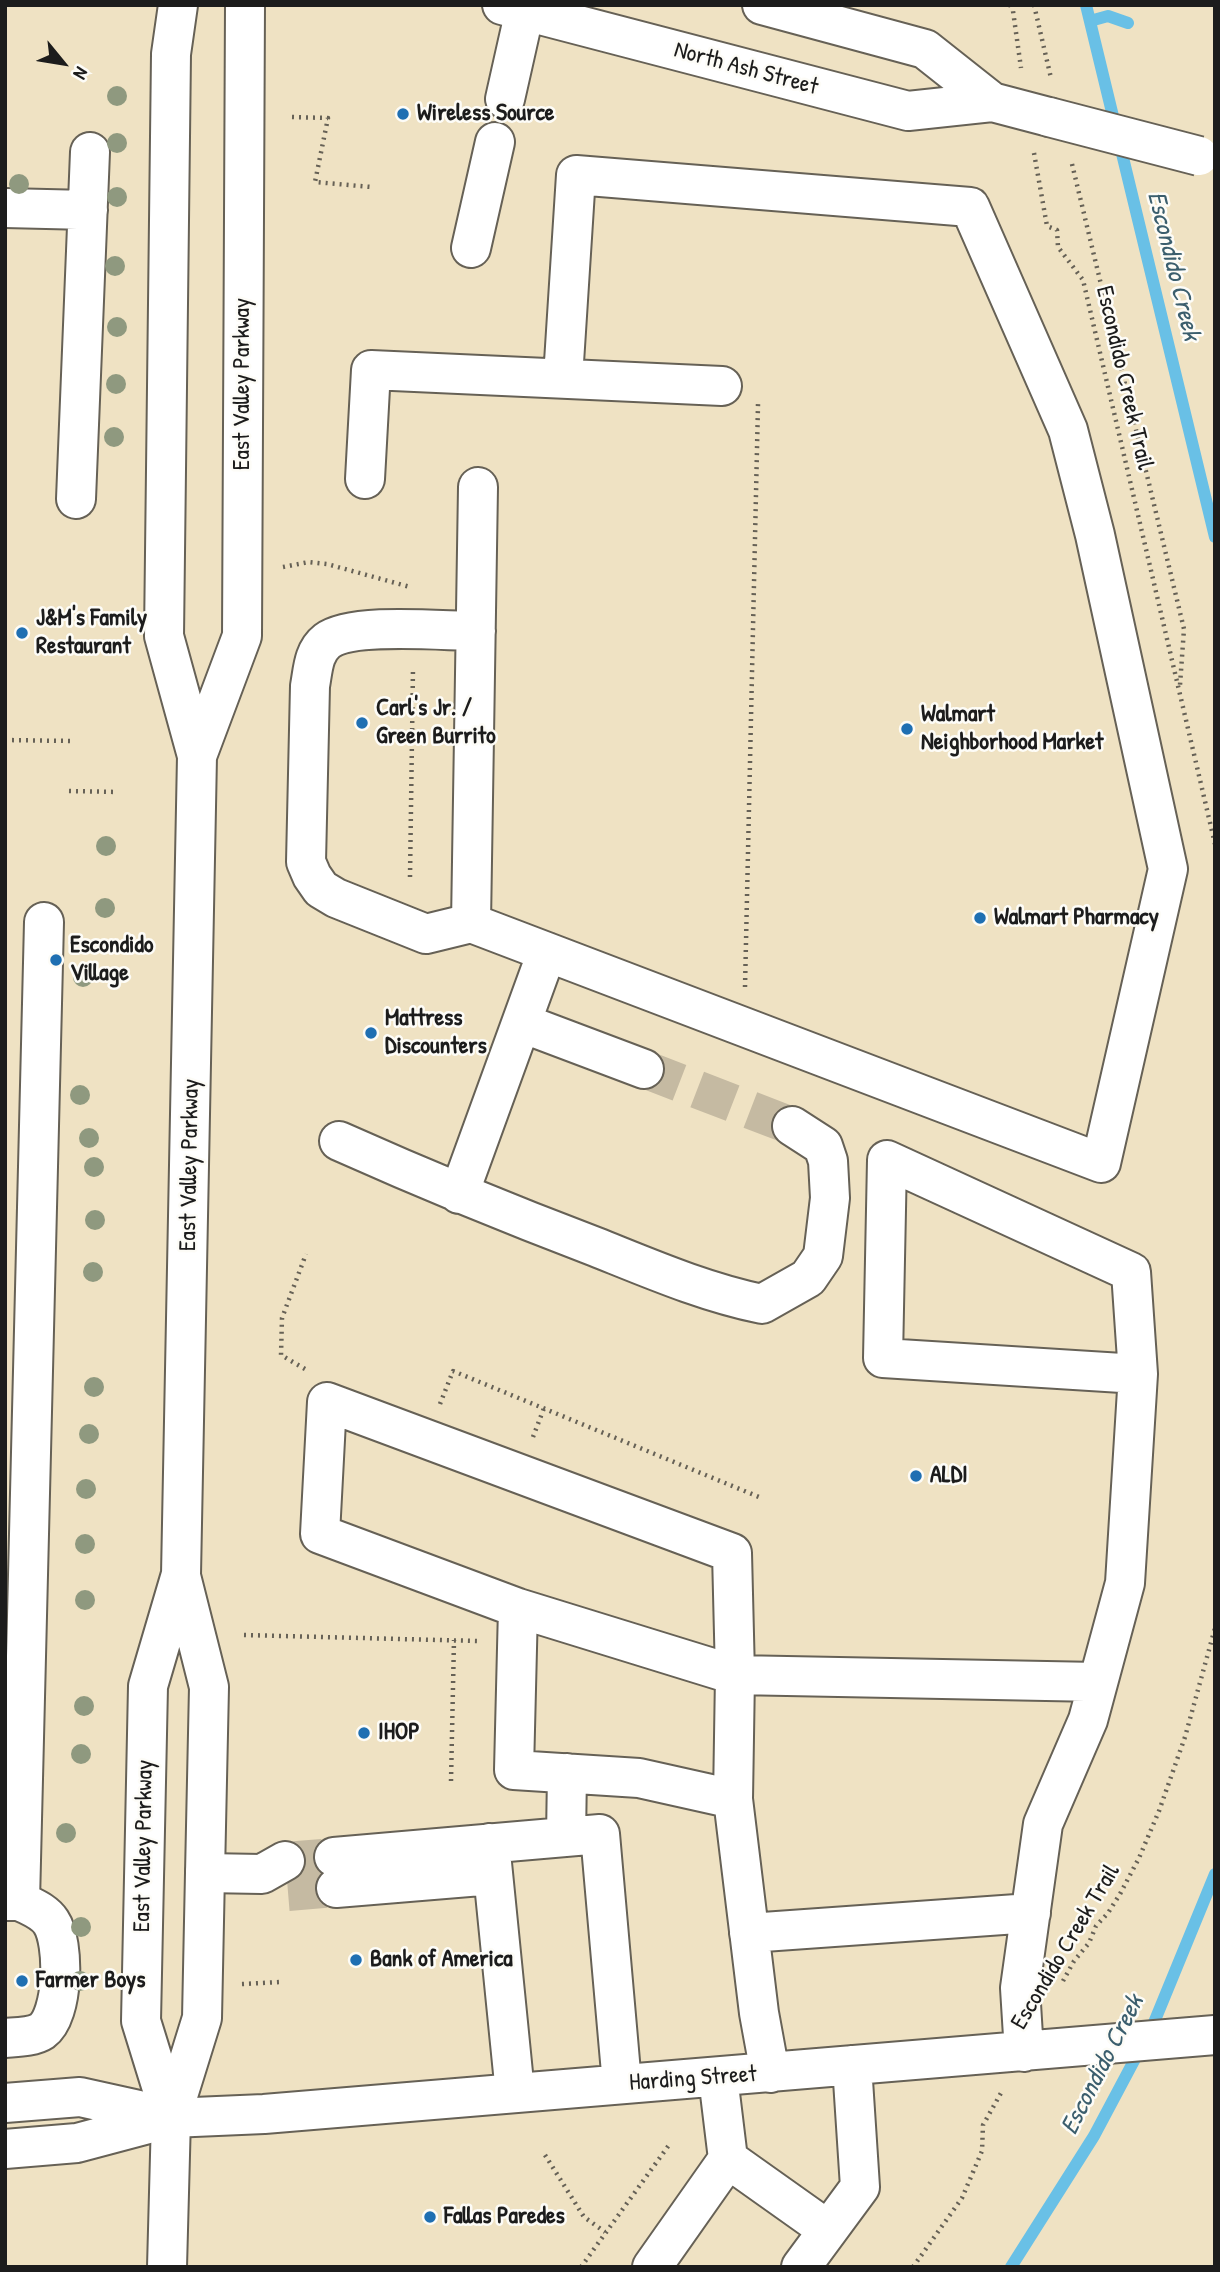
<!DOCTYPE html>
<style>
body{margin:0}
#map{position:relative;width:1220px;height:2272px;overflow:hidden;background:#efe2c3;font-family:"Patrick Hand",sans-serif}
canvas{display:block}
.frame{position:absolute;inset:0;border:7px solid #1c1c1c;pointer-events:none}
.north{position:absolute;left:28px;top:28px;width:70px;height:70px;-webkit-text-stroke:5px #fdfcf7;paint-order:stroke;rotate:120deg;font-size:19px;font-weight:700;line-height:28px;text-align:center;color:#1c1c1c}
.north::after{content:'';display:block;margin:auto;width:24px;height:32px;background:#1c1c1c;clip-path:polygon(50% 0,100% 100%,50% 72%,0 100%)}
</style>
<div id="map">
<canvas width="1220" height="2272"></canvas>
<div class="frame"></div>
<div class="north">N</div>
</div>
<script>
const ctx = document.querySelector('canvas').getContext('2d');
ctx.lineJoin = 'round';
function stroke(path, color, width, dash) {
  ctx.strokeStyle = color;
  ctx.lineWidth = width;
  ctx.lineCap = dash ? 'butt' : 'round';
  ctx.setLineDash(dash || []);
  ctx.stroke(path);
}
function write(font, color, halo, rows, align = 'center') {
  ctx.font = font + ' "Patrick Hand",sans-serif';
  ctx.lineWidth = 5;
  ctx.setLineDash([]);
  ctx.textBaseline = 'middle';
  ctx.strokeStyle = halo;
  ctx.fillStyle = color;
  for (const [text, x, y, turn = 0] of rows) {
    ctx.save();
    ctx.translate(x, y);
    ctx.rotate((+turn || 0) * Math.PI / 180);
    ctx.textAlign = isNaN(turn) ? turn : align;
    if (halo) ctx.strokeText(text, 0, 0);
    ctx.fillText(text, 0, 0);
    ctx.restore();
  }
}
stroke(new Path2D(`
 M 1086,5 L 1215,537
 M 1090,21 L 1108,16 L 1128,23
 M 1011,2267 L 1094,2136 L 1153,2025 L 1215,1874`), '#69c0e6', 12);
stroke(new Path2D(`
 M 644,1069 L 792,1126
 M 285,1861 L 334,1857
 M 288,1892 L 336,1888`), '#c5baa2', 38, [38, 19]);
const minor = new Path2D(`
 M 505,99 L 525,10
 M 5,208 L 88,210
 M 471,248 L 495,142
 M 365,479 L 371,370 L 722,386
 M 478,487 L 471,923 L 1101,1163 L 1168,869 L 1095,535 L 1068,430 L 970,207 L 576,175 L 563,378
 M 76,499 L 90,152
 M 471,923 L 426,934 L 336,898 L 321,889 L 312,876 L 306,862 L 310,686 C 313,670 313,652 327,641 C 352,622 443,631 476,631
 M 522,1023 L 644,1069
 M 339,1141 C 424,1179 509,1214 596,1247 C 651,1269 704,1292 762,1304 L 808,1278 L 823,1256 L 830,1198 L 828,1161 L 823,1146 L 792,1126
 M 459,1194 L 547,952
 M 518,1608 L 514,1770 L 639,1778 L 733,1799
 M 566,1837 L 567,1773
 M 490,1843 L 515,2093
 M 334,1857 L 600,1834 L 622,2084
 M 205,1873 L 262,1874 L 285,1861
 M 336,1888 L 493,1875
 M 5,1901 L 20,1901 L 44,922
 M 749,1933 L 1031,1913
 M 5,2038 C 17,2037 33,2037 42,2031 C 64,2015 65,1943 51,1922 C 44,1911 31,1907 20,1901
 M 1024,2052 L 1020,1988 L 1043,1824 L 1088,1720 L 1125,1583 L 1138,1374 L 1131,1272 L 887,1160 L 883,1358 L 1138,1374
 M 770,2073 L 759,2013 L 733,1799 L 735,1675 L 732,1553 L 327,1402 L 320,1534 L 518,1608 L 735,1675 L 1098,1682
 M 5,2103 L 80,2097 L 166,2116
 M 5,2149 L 77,2143 L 171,2118 L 264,2114 L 1215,2035
 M 728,2159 L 828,2230
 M 652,2267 L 728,2159 L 718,2077
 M 801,2267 L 860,2187 L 852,2065`);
const major = new Path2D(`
 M 502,5 L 908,111 L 992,102 L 1049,117
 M 762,5 L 925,49 L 992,102
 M 197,756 L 242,636 L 245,5
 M 171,2118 L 141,2021 L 148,1686 L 181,1574 L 197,756 L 164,636 L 171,54 L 178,5
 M 167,2267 L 171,2118 L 202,2018 L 205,1873 L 209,1687 L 181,1576`);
stroke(minor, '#666156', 42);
stroke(major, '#666156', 42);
stroke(new Path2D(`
 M 1010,5 L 1013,11 L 1021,68
 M 1034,5 L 1051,78
 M 292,117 L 328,118 L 315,182 L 371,187
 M 1034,153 L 1047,226 L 1057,230 L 1058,247 L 1083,280 L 1215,844
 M 1072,164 L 1184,629 L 1180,685
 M 283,567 L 309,562 L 327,564 L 410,587
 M 5,740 L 72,741
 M 69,791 L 118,792
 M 410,877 L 413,668
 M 745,987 L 758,404
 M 305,1369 L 281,1355 L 282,1318 L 306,1254
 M 440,1404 L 453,1371 L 759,1497
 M 533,1437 L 544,1408
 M 244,1635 L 478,1641
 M 451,1781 L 454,1640
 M 1063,1981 L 1074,1961 L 1089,1943 L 1096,1926 L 1108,1913 L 1120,1894 L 1139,1858 L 1159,1811 L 1185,1737 L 1215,1628
 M 242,1984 L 281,1982
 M 545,2155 L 584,2217 L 605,2232
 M 581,2267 L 669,2145
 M 913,2267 L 962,2198 L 982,2151 L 983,2125 L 1001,2093`), '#666156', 4.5, [2, 5]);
stroke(minor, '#fff', 38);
stroke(major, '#fff', 38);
const majorBridge = new Path2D(`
 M 1049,117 L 1199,156`);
stroke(majorBridge, '#666156', 42, []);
stroke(majorBridge, '#fff', 38);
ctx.fillStyle = '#8f997f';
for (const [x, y] of [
 [117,96],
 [117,143],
 [19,184],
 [117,197],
 [115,266],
 [117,327],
 [116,384],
 [114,437],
 [106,846],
 [105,908],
 [83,977],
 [80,1095],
 [89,1138],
 [94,1167],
 [95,1220],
 [93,1272],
 [94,1387],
 [89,1434],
 [86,1489],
 [85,1544],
 [85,1600],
 [84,1706],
 [81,1754],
 [66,1833],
 [81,1927],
 [80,1981]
]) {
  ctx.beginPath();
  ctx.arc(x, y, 10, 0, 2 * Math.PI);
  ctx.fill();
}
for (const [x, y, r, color] of [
 [403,114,7,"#1f6fb2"],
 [22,633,7,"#1f6fb2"],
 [362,723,7,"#1f6fb2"],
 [907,729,7,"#1f6fb2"],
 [980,918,7,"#1f6fb2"],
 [56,960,7,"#1f6fb2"],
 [371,1033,7,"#1f6fb2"],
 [916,1476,7,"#1f6fb2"],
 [364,1733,7,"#1f6fb2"],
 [356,1960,7,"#1f6fb2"],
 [22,1981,7,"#1f6fb2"],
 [430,2217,7,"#1f6fb2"]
]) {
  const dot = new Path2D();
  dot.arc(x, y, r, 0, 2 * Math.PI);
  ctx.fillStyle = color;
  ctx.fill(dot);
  stroke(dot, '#fdfcf7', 2.5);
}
write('24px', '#1c1c1c', '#fdfcf7', [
 ["North Ash Street",746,69,15],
 ["Escondido Creek Trail",1124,378,77],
 ["East Valley Parkway",243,384,-90],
 ["East Valley Parkway",190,1165,-89],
 ["East Valley Parkway",144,1846,-89],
 ["Escondido Creek Trail",1066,1947,-59],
 ["Harding Street",693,2079,-4]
]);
write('bold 24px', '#1c1c1c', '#fdfcf7', [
 ["Wireless Source",417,114],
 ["J&M's Family",36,619],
 ["Restaurant",36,647],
 ["Carl's Jr. /",376,709],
 ["Green Burrito",376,737],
 ["Walmart",921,715],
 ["Neighborhood Market",921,743],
 ["Walmart Pharmacy",994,918],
 ["Escondido",70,946],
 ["Village",70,974],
 ["Mattress",385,1019],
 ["Discounters",385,1047],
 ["ALDI",930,1476],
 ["IHOP",378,1733],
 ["Bank of America",370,1960],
 ["Farmer Boys",36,1981],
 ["Fallas Paredes",444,2217]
], 'left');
write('italic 26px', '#3b5e6d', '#fdfcf7', [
 ["Escondido Creek",1173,266,76],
 ["Escondido Creek",1103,2065,-63]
]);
</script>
